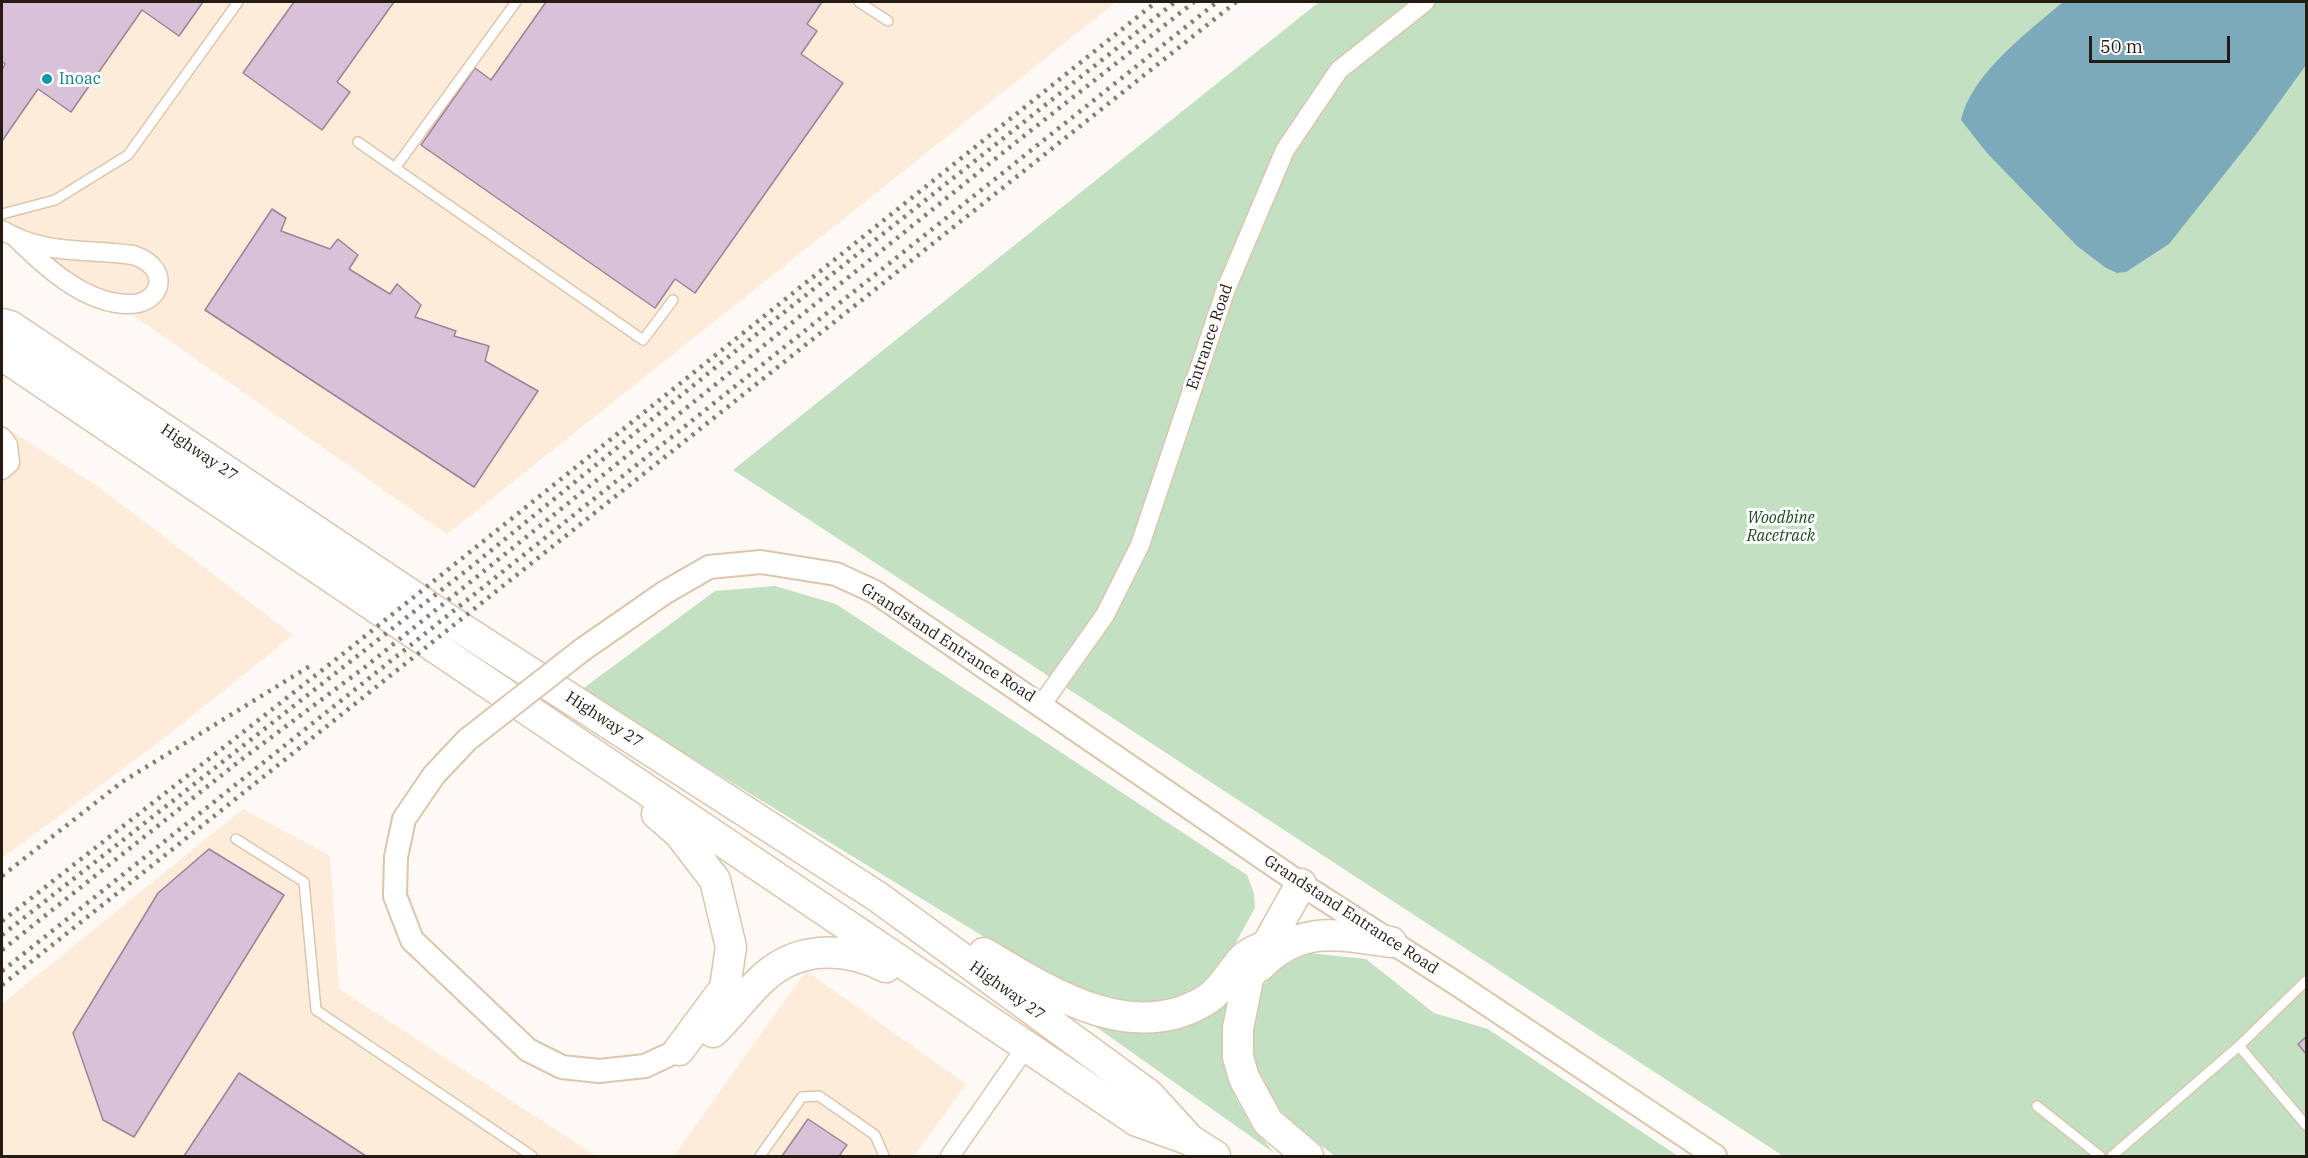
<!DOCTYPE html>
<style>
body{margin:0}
#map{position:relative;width:2308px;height:1158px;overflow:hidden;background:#fef9f4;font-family:"IBM Plex Serif",serif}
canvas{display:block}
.frame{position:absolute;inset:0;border:3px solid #241c13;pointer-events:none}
.scale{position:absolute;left:2089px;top:36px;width:141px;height:27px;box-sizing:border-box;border:3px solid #241c13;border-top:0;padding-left:8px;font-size:18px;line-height:21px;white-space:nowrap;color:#241c13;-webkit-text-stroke:4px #fff;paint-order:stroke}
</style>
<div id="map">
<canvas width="2308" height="1158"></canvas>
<div class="frame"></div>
<div class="scale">50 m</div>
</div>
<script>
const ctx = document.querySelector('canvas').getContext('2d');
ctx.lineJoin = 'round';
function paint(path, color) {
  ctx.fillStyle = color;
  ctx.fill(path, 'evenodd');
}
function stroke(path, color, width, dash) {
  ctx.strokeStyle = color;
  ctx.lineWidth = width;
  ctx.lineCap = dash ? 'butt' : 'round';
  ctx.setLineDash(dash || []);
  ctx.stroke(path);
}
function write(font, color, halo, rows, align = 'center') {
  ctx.font = font + ' "IBM Plex Serif",serif';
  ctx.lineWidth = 6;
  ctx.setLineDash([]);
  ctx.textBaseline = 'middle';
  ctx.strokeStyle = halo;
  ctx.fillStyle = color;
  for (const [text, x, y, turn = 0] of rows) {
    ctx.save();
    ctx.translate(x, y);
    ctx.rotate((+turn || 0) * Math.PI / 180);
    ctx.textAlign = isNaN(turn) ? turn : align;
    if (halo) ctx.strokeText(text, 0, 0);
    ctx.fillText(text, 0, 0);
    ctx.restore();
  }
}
paint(new Path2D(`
 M 2,2 L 1116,2 L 447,534 L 2,224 Z
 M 2,425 L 97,486 L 293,635 L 159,742 L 2,858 Z
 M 243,809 L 330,856 L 339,989 L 596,1156 L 2,1156 L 2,1004 Z
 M 806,971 L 966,1084 L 914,1156 L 674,1156 Z`), '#fcecd9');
paint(new Path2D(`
 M 1319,2 L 2306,2 L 2306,1156 L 1783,1156 L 733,470 Z
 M 775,586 L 836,604 L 1247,875 L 1254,893 L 1255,908 L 1228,957 L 1185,1001 L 1122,1010 L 1056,981 L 581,690 L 715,591 Z
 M 1309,953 L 1366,959 L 1434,1013 L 1488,1029 L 1678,1156 L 1335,1156 C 1315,1141 1292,1125 1276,1105 C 1253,1076 1244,1026 1260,992 C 1269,972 1291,961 1309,953 Z
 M 1228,995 C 1226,1024 1223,1054 1230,1083 C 1237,1108 1259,1133 1274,1153 L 1082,1017 Z`), '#c3e0c3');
paint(new Path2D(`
 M 2063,2 L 2306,2 L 2306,65 L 2257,133 L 2169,244 L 2126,272 L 2117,273 L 2106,268 L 2077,246 L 1987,153 L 1961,120 C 1971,74 2029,31 2063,2 Z`), '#7caaba');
const building = new Path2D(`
 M 2,2 L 203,2 L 179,36 L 142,10 L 71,112 L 38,89 L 2,141 L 2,70 L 5,64 L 2,61 Z
 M 294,2 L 394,2 L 337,82 L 350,92 L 322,130 L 243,73 Z
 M 546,2 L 822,2 L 807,24 L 817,31 L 801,54 L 843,83 L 695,293 L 675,279 L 655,308 L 421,145 L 475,68 L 491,80 Z
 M 272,209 L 286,218 L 281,231 L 330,249 L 338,239 L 358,255 L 349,269 L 390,294 L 397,284 L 421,305 L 415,317 L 456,331 L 454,336 L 489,346 L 485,361 L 538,391 L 474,487 L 205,310 Z
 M 209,849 L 284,895 L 134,1137 L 103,1120 L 73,1033 L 158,893 Z
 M 2306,1037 L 2306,1054 L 2298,1044 Z
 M 239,1073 L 366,1156 L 184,1156 Z
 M 808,1119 L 847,1145 L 839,1156 L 782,1156 Z`);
paint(building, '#d9c1d7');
stroke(building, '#9b8498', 1.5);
const service = new Path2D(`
 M 516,2 L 395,168 L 643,340 L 673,300
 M 859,2 L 888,21
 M 358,142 L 395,168
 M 2,214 L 55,200 L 128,155 L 238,2
 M 236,839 L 304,882 L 316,1010 L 532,1156
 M 2306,981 L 2239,1046 L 2306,1125
 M 2037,1106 L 2100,1156
 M 760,1156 L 802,1097 L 819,1096 L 875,1135 L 884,1156
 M 2112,1156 L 2239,1046`);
const minor = new Path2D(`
 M 2,230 C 46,256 85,248 133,255 C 173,268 162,305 128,304 C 85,304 43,265 15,237
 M 2,437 L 8,445 L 10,463 L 2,470
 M 1042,704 L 1105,615 L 1140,545 L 1226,289 L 1285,150 L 1339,70 L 1425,2
 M 950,1156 L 1026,1047`);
const tertiary = new Path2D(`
 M 582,650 L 664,593 L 709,567 L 761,562 L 836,574 L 875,592 L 1301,884 L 1457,984 L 1715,1156
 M 467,740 L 434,775 L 404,819 L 396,857 L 395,896 L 412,940 L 528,1050 L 562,1067 L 599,1071 L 645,1066 L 679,1050`);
const primary = new Path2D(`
 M 2,324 L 10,326 L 450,621 L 878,897 L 1148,1094 L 1190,1140 L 1215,1156
 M 2,355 L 1137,1121 L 1187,1139
 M 657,814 L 679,833 L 715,880 L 731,947 L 725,988 L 679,1050
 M 1301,884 L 1248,979 L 1238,1028 L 1238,1057 L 1244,1078 L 1268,1122 L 1308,1156
 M 984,953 C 1049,992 1132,1046 1206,1000 C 1225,988 1232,968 1246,956 C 1252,951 1260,949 1267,945
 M 1260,966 C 1301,924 1338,935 1391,942
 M 713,1032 C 729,1017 742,999 758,983 C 794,946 842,945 886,967`);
stroke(service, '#dbc6ad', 12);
stroke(minor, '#dbc6ad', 21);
stroke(tertiary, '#dbc6ad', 26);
stroke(primary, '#dbc6ad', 33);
stroke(service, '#fff', 9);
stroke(minor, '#fff', 18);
stroke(tertiary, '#fff', 22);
stroke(primary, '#fff', 30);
stroke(new Path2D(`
 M 2,876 L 122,782 L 310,666
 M 2,921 L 344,653 L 1156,2
 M 2,935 L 472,566 L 743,345 L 1175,2
 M 2,950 L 237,763 L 365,667 L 1010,147 L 1194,2
 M 2,971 L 1217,2
 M 2,985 L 1236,2`), '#867f78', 4.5, [3, 6]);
const tertiaryBridge = new Path2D(`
 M 467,740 L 582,650`);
stroke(tertiaryBridge, '#dbc6ad', 26, []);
stroke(tertiaryBridge, '#fff', 22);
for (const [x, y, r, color] of [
 [47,79,6,"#0f9aa8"]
]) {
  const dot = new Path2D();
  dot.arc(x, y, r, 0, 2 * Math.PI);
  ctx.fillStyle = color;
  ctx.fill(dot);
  stroke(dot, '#fff', 2);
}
write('16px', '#0d838f', '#fff', [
 ["Inoac",59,79]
], 'left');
write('16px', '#241c13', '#fff', [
 ["Entrance Road",1210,337,-71],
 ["Highway 27",199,453,34],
 ["Grandstand Entrance Road",948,643,33],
 ["Highway 27",604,720,33],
 ["Grandstand Entrance Road",1351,915,33],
 ["Highway 27",1007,991,36]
]);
write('italic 16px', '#1c4920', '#fff', [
 ["Woodbine",1781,518],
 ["Racetrack",1781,536]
]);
</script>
